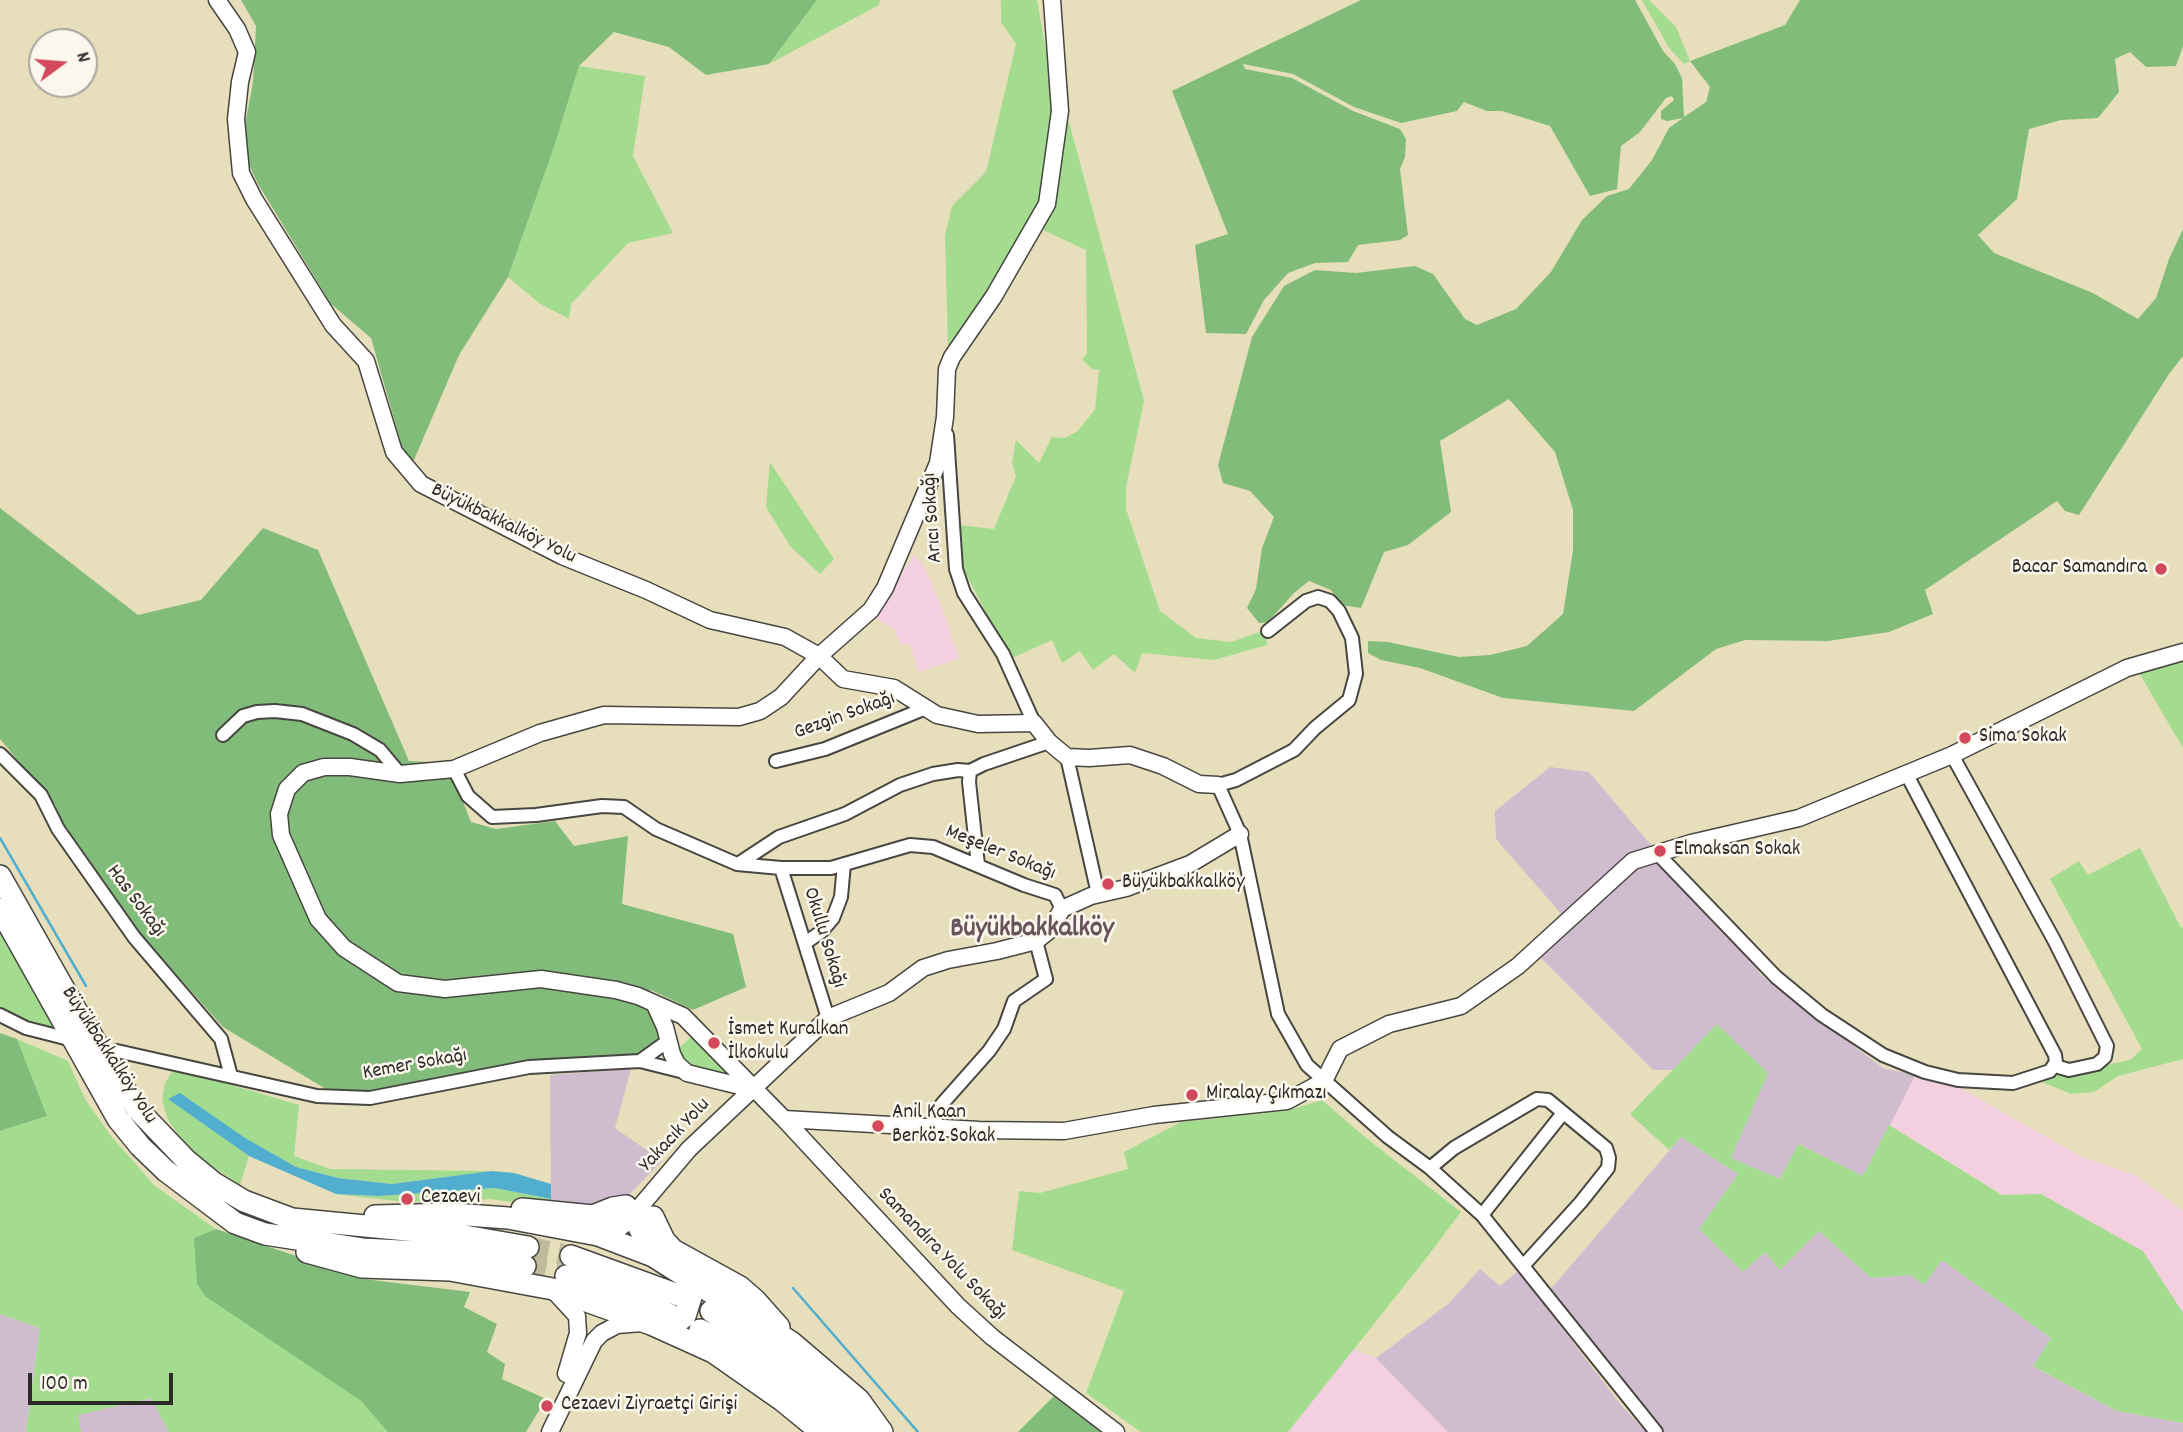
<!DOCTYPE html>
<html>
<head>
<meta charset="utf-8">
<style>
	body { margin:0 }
	#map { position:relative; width:2183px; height:1432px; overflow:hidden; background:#e7dfbb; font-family:Dekko,sans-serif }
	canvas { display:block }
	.north { position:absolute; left:28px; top:28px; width:70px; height:70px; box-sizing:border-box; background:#fbf7ec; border:2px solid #a8a59f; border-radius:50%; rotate:74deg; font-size:19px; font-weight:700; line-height:28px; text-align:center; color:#2b2b2b }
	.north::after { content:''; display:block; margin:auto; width:24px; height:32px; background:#d1495b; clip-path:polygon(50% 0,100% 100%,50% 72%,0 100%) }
	.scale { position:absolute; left:28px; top:1373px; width:145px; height:32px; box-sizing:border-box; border:4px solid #2b2b2b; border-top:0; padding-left:9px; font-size:21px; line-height:24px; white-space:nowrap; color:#2b2b2b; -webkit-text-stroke:5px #fbf7ec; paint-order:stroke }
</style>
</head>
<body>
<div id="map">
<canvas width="2183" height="1432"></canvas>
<div class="north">N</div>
<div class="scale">100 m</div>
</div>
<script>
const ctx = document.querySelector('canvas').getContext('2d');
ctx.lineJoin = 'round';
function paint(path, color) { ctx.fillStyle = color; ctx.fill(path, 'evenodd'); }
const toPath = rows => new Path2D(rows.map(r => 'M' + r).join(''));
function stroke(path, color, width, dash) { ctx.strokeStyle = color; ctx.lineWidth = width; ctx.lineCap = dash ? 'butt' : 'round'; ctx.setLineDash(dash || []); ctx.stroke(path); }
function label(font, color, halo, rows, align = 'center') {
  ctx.font = font + ' Dekko,sans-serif'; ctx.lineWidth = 5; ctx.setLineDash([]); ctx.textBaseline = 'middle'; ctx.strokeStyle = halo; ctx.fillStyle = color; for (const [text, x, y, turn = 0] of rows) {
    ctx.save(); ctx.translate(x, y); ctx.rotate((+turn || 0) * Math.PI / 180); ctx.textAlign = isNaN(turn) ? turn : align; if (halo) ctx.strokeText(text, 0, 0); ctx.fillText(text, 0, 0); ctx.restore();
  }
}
const built = toPath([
	[914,555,923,564,944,612,959,659,918,672,910,644,900,645,895,630,874,617],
	[1934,1073,2080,1156,2137,1176,2183,1211,2183,1313,2041,1194,2003,1195,1889,1125,1915,1075],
	[1353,1349,1376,1358,1448,1432,1288,1432]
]);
const industrial = toPath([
	[1550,767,1589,772,1764,978,1883,1068,1915,1075,1864,1177,1799,1144,1780,1179,1730,1158,1717,1025,1673,1070,1653,1070,1532,949,1564,917,1496,839,1495,811],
	[631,1069,615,1128,662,1161,620,1204,551,1208,550,1075],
	[1681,1137,1738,1174,1743,1272,1765,1252,1780,1270,1819,1231,1871,1278,1911,1275,1942,1260,2051,1338,2034,1367,2117,1411,2183,1423,2183,1432,1664,1432,1549,1291],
	[1480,1269,1500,1286,1518,1271,1621,1405,1646,1432,1448,1432,1376,1358,1448,1304],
	[0,1314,40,1328,26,1432,0,1432],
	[152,1398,169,1432,81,1432,77,1415]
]);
const green = toPath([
	[817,0,880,0,879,5,769,64],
	[998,0,1037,0,1053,90,1053,109,1041,198,985,301,948,349,945,236,952,206,986,172,1016,44,1001,22,1001,1],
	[1642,0,1649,0,1676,27,1690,61,1684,64,1669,48],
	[579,66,645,76,633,156,673,233,628,243,571,304,569,319,539,303,508,277,554,147],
	[1069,122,1144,401,1126,487,1126,509,1160,611,1196,638,1231,642,1266,630,1267,645,1214,660,1142,653,1135,673,1114,654,1093,670,1080,651,1062,663,1052,640,1010,659,963,568,959,525,994,529,1016,476,1012,463,1016,440,1039,463,1052,437,1065,438,1078,431,1095,409,1099,370,1092,369,1082,359,1087,354,1086,250,1043,230,1053,211,1063,124],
	[770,462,834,559,820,574,790,546,766,507],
	[2183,658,2183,748,2138,671],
	[2140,848,2181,928,2183,927,2183,1059,2118,1076,2094,1092,2071,1094,2038,1080,2130,1060,2142,1049,2050,879,2079,861,2088,875],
	[0,925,61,1034,0,1008],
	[1717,1024,1768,1073,1731,1158,1780,1179,1798,1144,1863,1176,1889,1125,2002,1195,2041,1194,2143,1251,2183,1313,2183,1423,2117,1411,2033,1366,2051,1338,1942,1260,1924,1285,1911,1275,1871,1278,1819,1231,1780,1270,1765,1252,1743,1272,1699,1229,1738,1174,1681,1137,1669,1150,1630,1114],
	[691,1037,702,1038,735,1079,689,1065,681,1058,679,1048],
	[17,1039,68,1061,85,1099,111,1136,155,1186,216,1229,194,1238,360,1400,388,1432,169,1432,151,1398,78,1415,81,1432,26,1432,40,1328,0,1314,0,1131,47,1116],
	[181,1070,299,1105,294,1156,330,1169,491,1171,392,1184,338,1178,296,1167,169,1099,249,1156,240,1185,189,1150,168,1120,162,1100,165,1083,172,1072],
	[1322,1100,1366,1138,1461,1212,1424,1261,1288,1432,1141,1432,1086,1393,1124,1291,1012,1250,1019,1191,1040,1193,1128,1169,1124,1152,1181,1122,1286,1111],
	[495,1188,551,1199,551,1208,490,1199,405,1202,334,1194,379,1196]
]);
const forest = toPath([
	[241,0,817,0,769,64,706,75,669,47,614,32,579,66,554,147,508,277,459,355,414,460,408,458,402,447,371,338,331,304,258,184,249,165,245,125,253,82,256,26],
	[1361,0,1635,0,1663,51,1675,64,1682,78,1684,117,1706,102,1710,87,1690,61,1785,25,1800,0,2183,0,2183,46,2176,66,2146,67,2130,52,2115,59,2119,92,2098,118,2061,120,2029,129,2017,199,1978,235,1994,253,2093,293,2138,319,2156,298,2169,259,2183,229,2183,356,2169,374,2079,515,2065,511,2057,501,1925,590,1933,614,1889,632,1828,641,1745,640,1716,649,1634,711,1503,698,1420,668,1381,660,1368,653,1368,641,1388,642,1459,657,1490,655,1527,646,1563,614,1573,551,1573,510,1555,452,1509,399,1440,441,1451,512,1408,545,1384,552,1361,608,1341,605,1331,590,1309,581,1294,593,1268,622,1259,623,1247,608,1256,589,1262,548,1274,517,1250,491,1223,483,1218,465,1252,337,1284,286,1315,270,1356,273,1415,266,1433,274,1465,319,1477,325,1516,309,1551,272,1582,220,1607,196,1629,189,1652,160,1669,128,1683,118,1667,121,1661,119,1661,111,1674,100,1672,96,1666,98,1640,132,1621,146,1617,189,1590,196,1550,126,1502,111,1487,111,1464,102,1457,111,1401,123,1354,107,1293,74,1243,64,1245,69,1292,78,1353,111,1400,129,1406,139,1405,157,1400,169,1408,235,1400,240,1358,245,1348,262,1315,263,1288,273,1264,300,1246,334,1206,333,1195,245,1228,234,1172,91],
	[0,508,138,615,201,600,263,528,318,550,409,761,448,763,471,822,496,829,555,821,574,846,628,836,622,904,733,934,746,987,693,1010,651,990,643,1004,660,1019,665,1044,629,1058,540,1066,387,1096,334,1094,223,1027,128,920,68,837,56,806,0,739],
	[0,1033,17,1039,47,1116,0,1131],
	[216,1229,364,1279,470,1292,464,1307,497,1324,487,1352,505,1364,502,1379,546,1399,526,1432,388,1432,360,1400,205,1296,197,1284,194,1238],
	[1058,1392,1106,1432,1018,1432]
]);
const water = toPath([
	[180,1093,245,1138,296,1167,338,1178,392,1184,491,1171,514,1173,551,1184,551,1199,495,1188,379,1196,336,1194,249,1156,168,1099]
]);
const stream = toPath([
	[0,838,86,986],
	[793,1288,918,1432]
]);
const highwayTunnel = toPath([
	[528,1247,571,1256],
	[525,1266,566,1276]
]);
const street = toPath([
	[947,435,956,569,964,593,1003,654,1034,723],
	[1268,631,1306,601,1318,597,1330,601,1339,611,1352,638,1356,674,1349,700,1315,728,1294,750,1236,780,1218,785,1240,834,1278,1014,1307,1065,1388,1137,1430,1168,1482,1215,1656,1432],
	[223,735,243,716,257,712,275,711,302,714,353,734,380,750,400,774],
	[0,754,41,795,58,829,134,937,221,1039,231,1076],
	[1952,755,2054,940,2107,1046,2105,1057,2097,1064,2069,1070,2055,1066],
	[1067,757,1098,894],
	[776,761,825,749,926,708],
	[454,769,468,796,492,817,536,815,602,806,624,807,656,829,737,864,781,868,831,868,910,845,933,847,1024,885,1055,895,1062,909],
	[1657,853,1776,977,1822,1015,1883,1055,1925,1072,1958,1080,2013,1083,2050,1071,2056,1062,2055,1055,1907,775],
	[738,864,779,837,845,814,900,785,933,774,958,770,970,771],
	[978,865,969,782,970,771,984,764,1049,742],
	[781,868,828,1018],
	[805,943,821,932,833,918,841,897,844,864],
	[0,1015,26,1028,69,1039],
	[117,1051,317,1096,370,1098,529,1067,640,1061,684,1072],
	[640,1061,668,1041],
	[932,1126,942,1104,989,1051,1004,1029,1014,1001,1046,979,1036,941],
	[1430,1168,1454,1148,1537,1099,1548,1100,1606,1148,1609,1158,1608,1168,1581,1202,1523,1266],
	[1482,1215,1563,1113]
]);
const secondary = toPath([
	[217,0,237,29,247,52,240,82,236,119,241,173,254,199,333,325,366,361,394,452,421,484,562,556,646,590,710,620,785,637,819,656,843,679,894,688,937,715,978,724,1034,723,1049,742,1067,757,1089,758,1130,755,1163,766,1199,784,1218,785],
	[1052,0,1060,111,1047,204,994,296,952,357,947,369,945,417,938,463,885,588,871,610,819,656,781,697,760,711,739,717,604,715,540,733,454,769,400,774,350,767,324,767,303,773,287,789,279,814,281,835,318,919,344,948,398,983,445,989,541,979,616,990,638,996,683,1016,784,1119,958,1306,992,1337,1116,1432],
	[655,1005,665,1027,672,1054,677,1064,687,1073,752,1089],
	[784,1119,979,1130,1064,1131,1154,1115,1287,1101,1324,1081,1340,1049,1389,1024,1461,1006,1518,966,1633,861,1691,843,1799,818,1952,755,2127,668,2183,652],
	[633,1215,689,1149,828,1018,889,993,923,968,948,960,997,951,1036,941,1050,930,1062,909,1091,896,1126,888,1190,864,1240,834],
	[554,1291,577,1316,578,1333,566,1374],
	[550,1432,594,1341,602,1333,617,1325,642,1323]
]);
const highway = toPath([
	[0,876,74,1007,137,1109,186,1160,214,1183,244,1201,292,1219,459,1235,528,1247],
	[0,909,118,1119,140,1146,166,1171,235,1223,265,1234,362,1249,457,1254,525,1266],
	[522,1209,593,1216,613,1208,626,1206],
	[375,1216,453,1214,508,1218,598,1235,653,1256,683,1275,692,1284,691,1297,685,1316,675,1324,655,1324],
	[653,1217,664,1240,673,1250,740,1287,755,1300,779,1327],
	[598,1235,611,1231,633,1215,653,1256],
	[307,1252,362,1267,450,1270,553,1289,651,1324,713,1352,783,1401,821,1432],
	[571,1256,681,1296],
	[683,1275,791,1342,859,1400,882,1432],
	[566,1276,608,1287,671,1315],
	[711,1311,776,1352,836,1399,868,1431],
	[700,1330,729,1344,772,1371,806,1397,843,1432]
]);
const markers = [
	[2161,569,7,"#d1495b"],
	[1965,738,7,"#d1495b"],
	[1660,851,7,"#d1495b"],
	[1108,884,7,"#d1495b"],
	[714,1043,7,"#d1495b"],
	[1192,1095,7,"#d1495b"],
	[878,1126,7,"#d1495b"],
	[407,1199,7,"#d1495b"],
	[547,1406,7,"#d1495b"]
];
const streetNames = [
	["Arıcı Sokağı",934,518,-94],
	["Büyükbakkalköy Yolu",503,525,26],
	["Gezgin Sokağı",845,717,-20],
	["Meşeler Sokağı",1000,854,22],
	["Has Sokağı",135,902,53],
	["Okullu Sokağı",823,938,73],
	["Büyükbakkalköy Yolu",108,1056,57],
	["Kemer Sokağı",415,1066,-10],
	["Yakacık Yolu",676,1136,-47],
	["Samandıra Yolu Sokağı",941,1255,46]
];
const poiNames = [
	["Bacar Samandıra",2147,569,"right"],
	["Sima Sokak",1979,738],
	["Elmaksan Sokak",1674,851],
	["Büyükbakkalköy",1122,884],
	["İsmet Kuralkan",728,1031],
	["İlkokulu",728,1055],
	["Miralay Çıkmazı",1206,1095],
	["Anil Kaan",892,1114],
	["Berköz Sokak",892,1138],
	["Cezaevi",421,1199],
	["Cezaevi Ziyraetçi Girişi",561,1406]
];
const districtNames = [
	["Büyükbakkalköy",1032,931]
];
paint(built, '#f3cfe0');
paint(industrial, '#cfbdcf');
paint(green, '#a3dc8f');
paint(forest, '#82bc7a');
paint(water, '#51aecf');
stroke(stream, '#51aecf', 2.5);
stroke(highwayTunnel, '#c1bb9e', 21, [21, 10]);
stroke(street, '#474641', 16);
stroke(secondary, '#474641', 19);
stroke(highway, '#474641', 24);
stroke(street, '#fff', 12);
stroke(secondary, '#fff', 16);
stroke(highway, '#fff', 21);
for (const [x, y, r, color] of markers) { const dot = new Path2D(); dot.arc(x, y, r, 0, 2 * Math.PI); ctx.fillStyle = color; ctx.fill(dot); stroke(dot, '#fbf7ec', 2.5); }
label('21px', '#2b2b2b', '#fbf7ec', streetNames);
label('21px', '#2b2b2b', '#fbf7ec', poiNames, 'left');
label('bold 28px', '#69535d', '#fbf7ec', districtNames);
</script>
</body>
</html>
